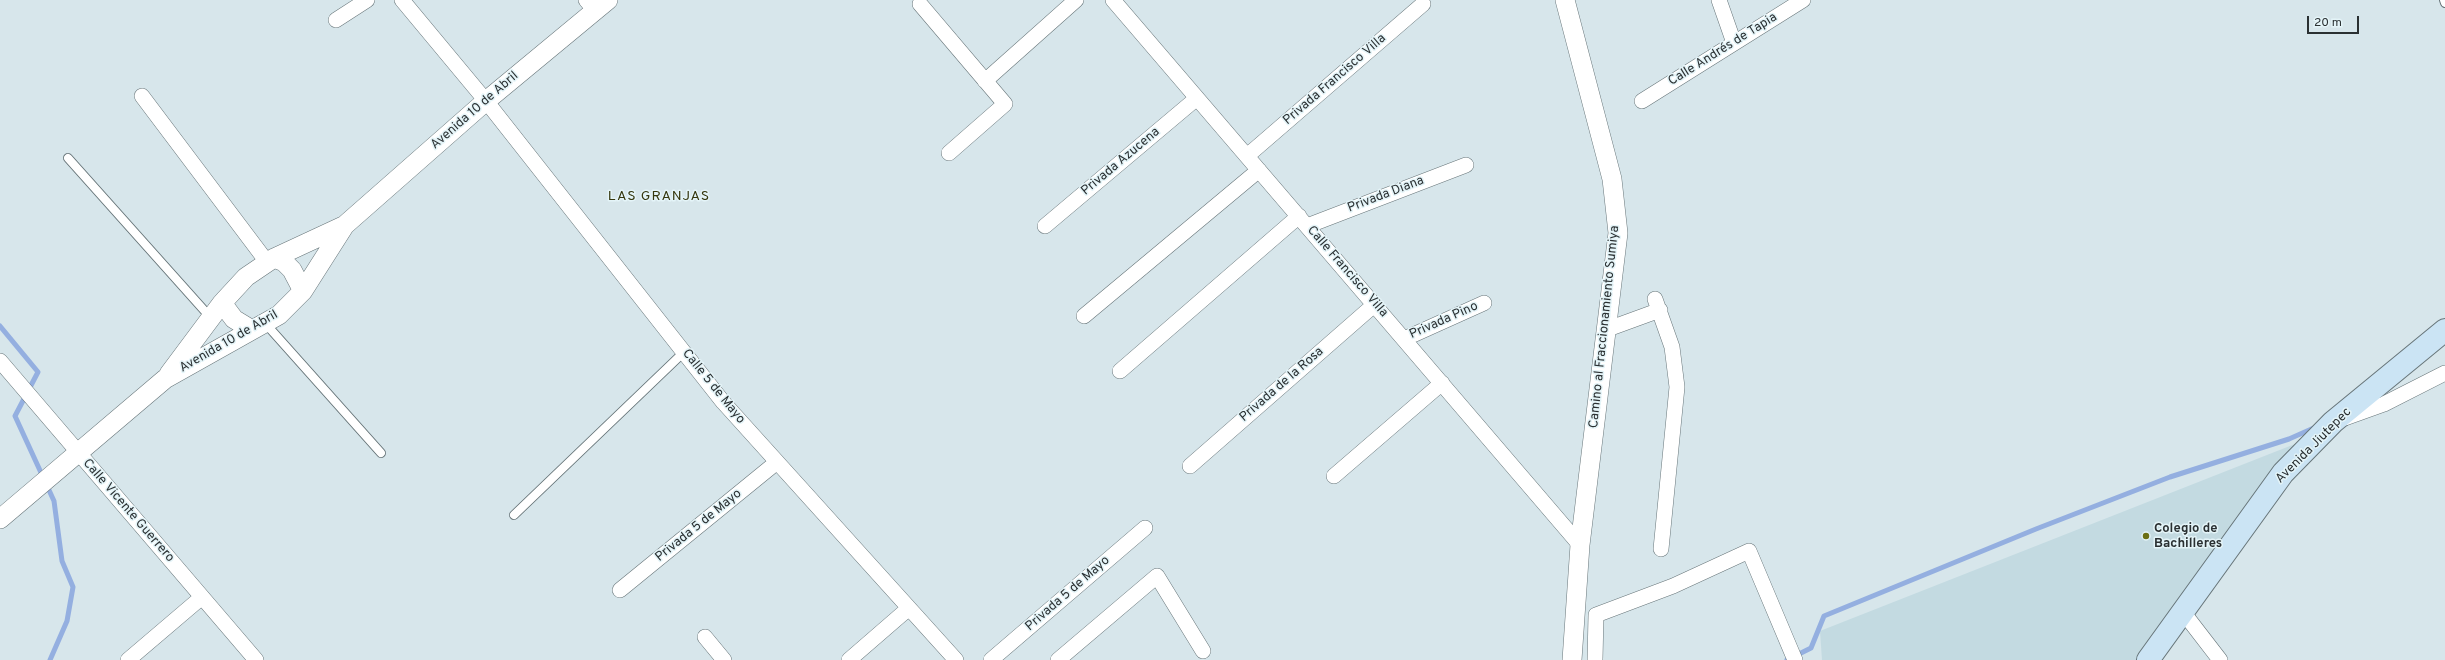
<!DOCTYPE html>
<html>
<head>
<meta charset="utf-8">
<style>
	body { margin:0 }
	#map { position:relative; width:2445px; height:660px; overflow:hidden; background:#d7e6eb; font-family:Overpass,sans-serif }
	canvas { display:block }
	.scale { position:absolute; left:2307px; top:16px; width:52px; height:18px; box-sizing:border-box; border:2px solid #2a3032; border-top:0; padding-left:5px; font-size:12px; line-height:14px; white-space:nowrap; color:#2a3032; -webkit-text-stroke:3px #e4f4f8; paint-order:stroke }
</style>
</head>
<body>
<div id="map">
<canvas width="2445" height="660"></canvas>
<div class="scale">20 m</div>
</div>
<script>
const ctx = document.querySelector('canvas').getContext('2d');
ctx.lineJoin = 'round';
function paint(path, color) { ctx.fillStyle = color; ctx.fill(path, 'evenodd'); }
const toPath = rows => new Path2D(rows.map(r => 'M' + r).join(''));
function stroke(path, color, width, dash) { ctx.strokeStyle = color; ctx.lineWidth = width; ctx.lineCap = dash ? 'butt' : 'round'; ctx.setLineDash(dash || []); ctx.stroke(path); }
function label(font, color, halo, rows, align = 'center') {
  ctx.font = font + ' Overpass,sans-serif'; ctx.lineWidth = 3; ctx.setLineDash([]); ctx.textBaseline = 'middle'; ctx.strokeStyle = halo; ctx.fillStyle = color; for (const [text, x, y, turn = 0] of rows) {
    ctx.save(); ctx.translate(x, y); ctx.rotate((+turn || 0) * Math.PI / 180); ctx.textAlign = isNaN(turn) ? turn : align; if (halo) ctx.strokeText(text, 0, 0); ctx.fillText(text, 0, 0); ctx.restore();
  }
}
const built = toPath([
	[2300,442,2143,660,1822,660,1820,631]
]);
const stream = toPath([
	[0,326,38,372,15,416,54,501,62,561,73,587,67,621,50,660],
	[1787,660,1811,648,1824,616,2036,529,2170,477,2289,439,2316,427]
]);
const service = toPath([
	[2444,0,2445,3],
	[68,158,211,318],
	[265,323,381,453],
	[514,515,684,352]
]);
const minor = toPath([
	[402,0,486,101,723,402,956,660],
	[586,0,595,11],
	[1113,0,1580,545],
	[1719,0,1734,43],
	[920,4,1005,104,949,153],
	[336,20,367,0],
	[985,81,1076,0],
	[142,96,267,262],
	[1642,101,1803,0],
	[1247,156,1423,4],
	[1045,226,1197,98],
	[1307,226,1466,165],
	[1655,299,1672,347,1677,387,1661,549],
	[1084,316,1259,170],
	[1608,329,1660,310],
	[1404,339,1484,303],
	[0,361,256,660],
	[1120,371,1299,216],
	[2345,418,2384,404,2445,373],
	[1190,466,1374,305],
	[1334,476,1442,383],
	[620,590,777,462],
	[2183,612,2220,660],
	[705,637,724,660],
	[128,660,202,597],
	[849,660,909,608],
	[991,660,1145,528],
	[1058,660,1157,576,1203,651],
	[1595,660,1596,615,1673,586,1749,551,1795,660]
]);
const tertiary = toPath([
	[1565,0,1612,179,1618,233,1580,545,1572,660],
	[274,258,284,262,292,270,303,291],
	[222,303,234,319,252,330],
	[169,374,222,303,246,277,274,258,345,225],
	[0,519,165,379,279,315,303,291,345,225,486,101,608,0]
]);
const secondary = toPath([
	[2148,660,2283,473,2333,422,2445,330]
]);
const markers = [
	[2146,536,4,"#6b6f13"]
];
const streetNames = [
	["Calle Andrés de Tapia",1723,50,-32],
	["Privada Francisco Villa",1335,80,-41],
	["Avenida 10 de Abril",475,111,-41],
	["Privada Azucena",1121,162,-40],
	["Privada Diana",1386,195,-21],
	["Calle Francisco Villa",1347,272,49],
	["Privada Pino",1444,321,-24],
	["Camino al Fraccionamiento Sumiya",1605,327,-84],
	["Avenida 10 de Abril",229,342,-30],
	["Privada de la Rosa",1282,385,-41],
	["Calle 5 de Mayo",713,387,51],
	["Avenida Jiutepec",2314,446,-45],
	["Calle Vicente Guerrero",128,511,49],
	["Privada 5 de Mayo",699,526,-39],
	["Privada 5 de Mayo",1068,594,-41]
];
const poiNames = [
	["Colegio de",2154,529],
	["Bachilleres",2154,544]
];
const neighbourhoodNames = [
	["LAS GRANJAS",659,197]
];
paint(built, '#c3dae1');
stroke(stream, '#94afe0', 5);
stroke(service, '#677579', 10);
stroke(minor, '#677579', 16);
stroke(tertiary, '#677579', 20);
stroke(secondary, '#677579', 24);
stroke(service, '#fff', 8);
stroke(minor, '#fff', 15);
stroke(tertiary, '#fff', 19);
stroke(secondary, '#cbe4f4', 22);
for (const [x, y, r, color] of markers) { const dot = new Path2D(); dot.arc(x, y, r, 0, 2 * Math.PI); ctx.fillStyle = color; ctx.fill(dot); stroke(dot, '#e4f4f8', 1.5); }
label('13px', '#2a3032', '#e4f4f8', streetNames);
label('bold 13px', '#2a3032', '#e4f4f8', poiNames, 'left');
ctx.letterSpacing = '1px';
label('14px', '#35370e', '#e4f4f8', neighbourhoodNames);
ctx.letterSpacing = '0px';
</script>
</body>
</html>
